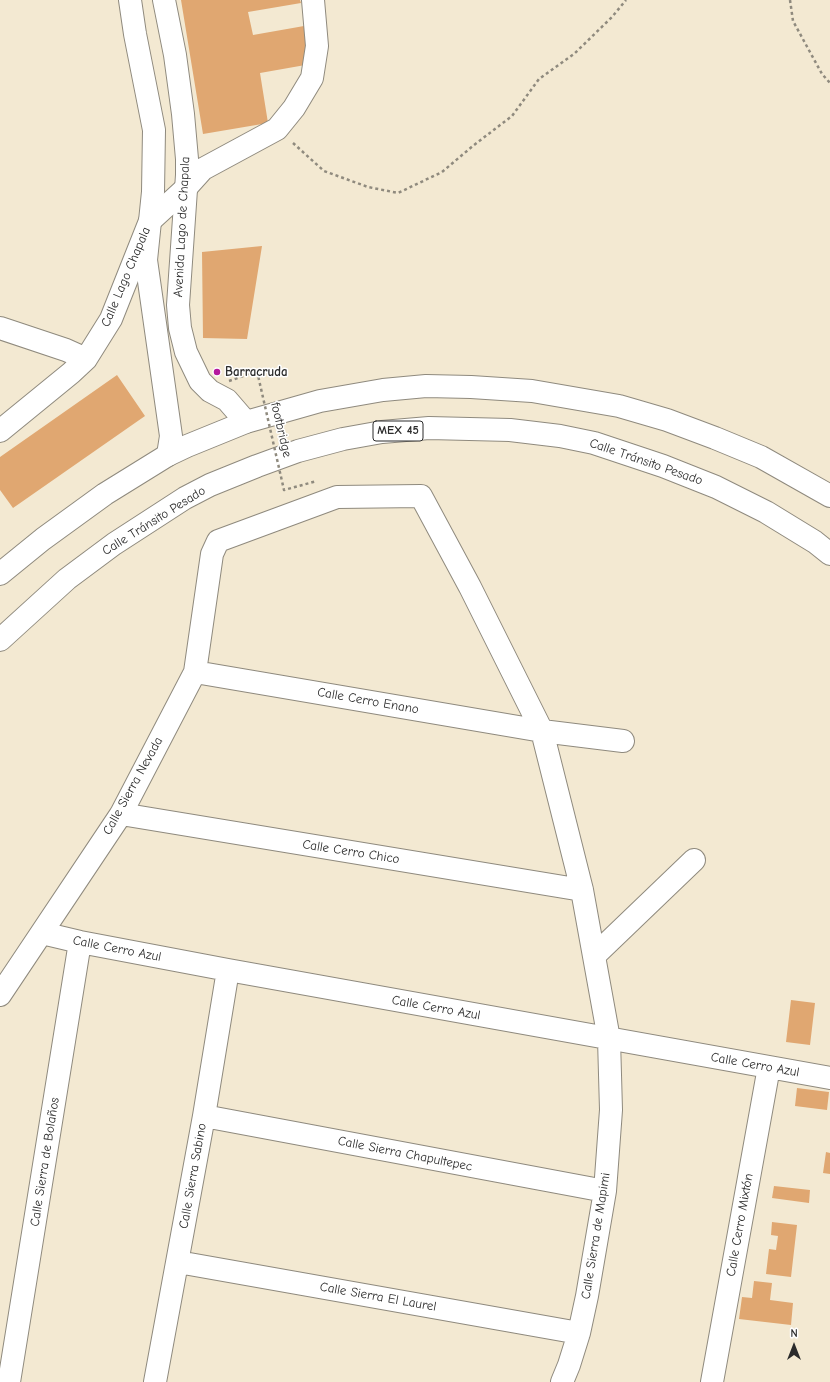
<!DOCTYPE html>
<html>
<head>
<meta charset="utf-8">
<style>
	body { margin:0 }
	#map { position:relative; width:830px; height:1382px; overflow:hidden; background:#f3e9d2; font-family:"Comic Neue",sans-serif }
	canvas { display:block }
	.north { position:absolute; left:774px; top:1326px; width:40px; height:40px; -webkit-text-stroke:3px #fff; paint-order:stroke; rotate:0deg; font-size:11px; font-weight:700; line-height:16px; text-align:center; color:#2b2b2b }
	.north::after { content:''; display:block; margin:auto; width:14px; height:18px; background:#2b2b2b; clip-path:polygon(50% 0,100% 100%,50% 72%,0 100%) }
</style>
</head>
<body>
<div id="map">
<canvas width="830" height="1382"></canvas>
<div class="north">N</div>
</div>
<script>
const ctx = document.querySelector('canvas').getContext('2d');
ctx.lineJoin = 'round';
function paint(path, color) { ctx.fillStyle = color; ctx.fill(path, 'evenodd'); }
const toPath = rows => new Path2D(rows.map(r => 'M' + r).join(''));
function stroke(path, color, width, dash) { ctx.strokeStyle = color; ctx.lineWidth = width; ctx.lineCap = dash ? 'butt' : 'round'; ctx.setLineDash(dash || []); ctx.stroke(path); }
function label(font, color, halo, rows, align = 'center') {
  ctx.font = font + ' "Comic Neue",sans-serif'; ctx.lineWidth = 3; ctx.setLineDash([]); ctx.textBaseline = 'middle'; ctx.strokeStyle = halo; ctx.fillStyle = color; for (const [text, x, y, turn = 0] of rows) {
    ctx.save(); ctx.translate(x, y); ctx.rotate((+turn || 0) * Math.PI / 180); ctx.textAlign = isNaN(turn) ? turn : align; if (halo) ctx.strokeText(text, 0, 0); ctx.fillText(text, 0, 0); ctx.restore();
  }
}
const building = toPath([
	[181,0,300,0,301,3,248,12,253,35,304,26,311,64,260,73,268,123,203,134],
	[262,246,247,339,203,338,202,252],
	[117,375,145,416,13,508,0,490,0,457],
	[791,1000,815,1003,810,1045,786,1042],
	[797,1088,829,1092,827,1110,795,1106],
	[826,1152,830,1153,830,1174,823,1173],
	[774,1186,810,1190,809,1203,772,1198],
	[772,1222,797,1225,791,1277,766,1274,769,1249,776,1250,778,1236,771,1235],
	[754,1281,772,1283,770,1300,793,1303,791,1325,739,1319,742,1297,752,1298]
]);
const path = toPath([
	[790,0,793,21,822,74,830,83],
	[293,143,324,171,368,187,398,193,442,172,474,145,512,116,539,79,574,54,612,17,626,0]
]);
const street = toPath([
	[0,328,66,350,86,359],
	[0,431,71,373,86,359,111,319,150,221,185,189,203,169,277,129,294,108,312,78,317,46,313,0],
	[195,672,542,731,623,741],
	[121,814,582,890],
	[42,933,80,942,228,970,830,1078],
	[595,955,694,860],
	[0,995,121,814,195,672,212,554,218,541,337,497,421,496,470,587,542,731,582,890,609,1039,611,1110,605,1191,587,1296,579,1333,569,1365,562,1382],
	[204,1116,605,1191],
	[178,1262,579,1333],
	[9,1382,80,942],
	[155,1382,204,1116,228,970],
	[712,1382,769,1067]
]);
const secondary = toPath([
	[130,0,135,34,154,130,153,192,146,260,171,436,168,455],
	[164,0,175,55,183,114,187,159,187,175,178,305,180,328,186,352,200,381,210,391,227,400,246,422]
]);
const primary = toPath([
	[0,574,43,539,105,494,168,455,187,446,246,422,320,401,383,390,426,386,471,387,532,391,619,406,667,420,715,438,761,457,830,496],
	[0,640,67,579,114,544,185,498,210,485,257,466,298,451,343,439,382,432,429,428,510,430,560,436,594,443,663,466,716,487,766,512,815,542,830,554]
]);
const pathBridge = toPath([
	[229,381,257,371,284,490,317,481]
]);
const markers = [
	[217,372,4,"#b5179e"]
];
const shields = [
	[398,431,50]
];
const shieldNames = [
	["MEX 45",398,431]
];
const streetNames = [
	["Avenida Lago de Chapala",182,227,-87],
	["Calle Lago Chapala",126,277,-67],
	["footbridge",281,430,77],
	["Calle Tránsito Pesado",646,462,19],
	["Calle Tránsito Pesado",154,521,-32],
	["Calle Cerro Enano",368,701,10],
	["Calle Sierra Nevada",133,786,-61],
	["Calle Cerro Chico",351,852,9],
	["Calle Cerro Azul",117,949,11],
	["Calle Cerro Azul",436,1008,10],
	["Calle Cerro Azul",755,1065,10],
	["Calle Sierra Chapultepec",405,1154,11],
	["Calle Sierra de Bolaños",45,1162,-81],
	["Calle Sierra Sabino",193,1176,-80],
	["Calle Cerro Mixtón",740,1225,-80],
	["Calle Sierra de Mapimi",596,1236,-81],
	["Calle Sierra El Laurel",378,1297,10]
];
const poiNames = [
	["Barracruda",225,372]
];
paint(building, '#e0a771');
stroke(street, '#8f8a7e', 24);
stroke(secondary, '#8f8a7e', 24);
stroke(primary, '#8f8a7e', 24);
stroke(path, '#8f8a7e', 2.5, [3, 3]);
stroke(street, '#fff', 22);
stroke(secondary, '#fff', 22);
stroke(primary, '#fff', 22);
stroke(pathBridge, '#8f8a7e', 2.5, [3, 3]);
for (const [x, y, r, color] of markers) { const dot = new Path2D(); dot.arc(x, y, r, 0, 2 * Math.PI); ctx.fillStyle = color; ctx.fill(dot); stroke(dot, '#fff', 1.5); }
for (const [x, y, w] of shields) { const box = new Path2D(); box.roundRect(x - w / 2, y - 10, w, 20, 3); ctx.fillStyle = '#fff'; ctx.fill(box); stroke(box, '#2b2b2b', 1); }
label('bold 12px', '#2b2b2b', null, shieldNames);
label('13px', '#2b2b2b', '#fff', streetNames);
label('bold 13px', '#2b2b2b', '#fff', poiNames, 'left');
</script>
</body>
</html>
